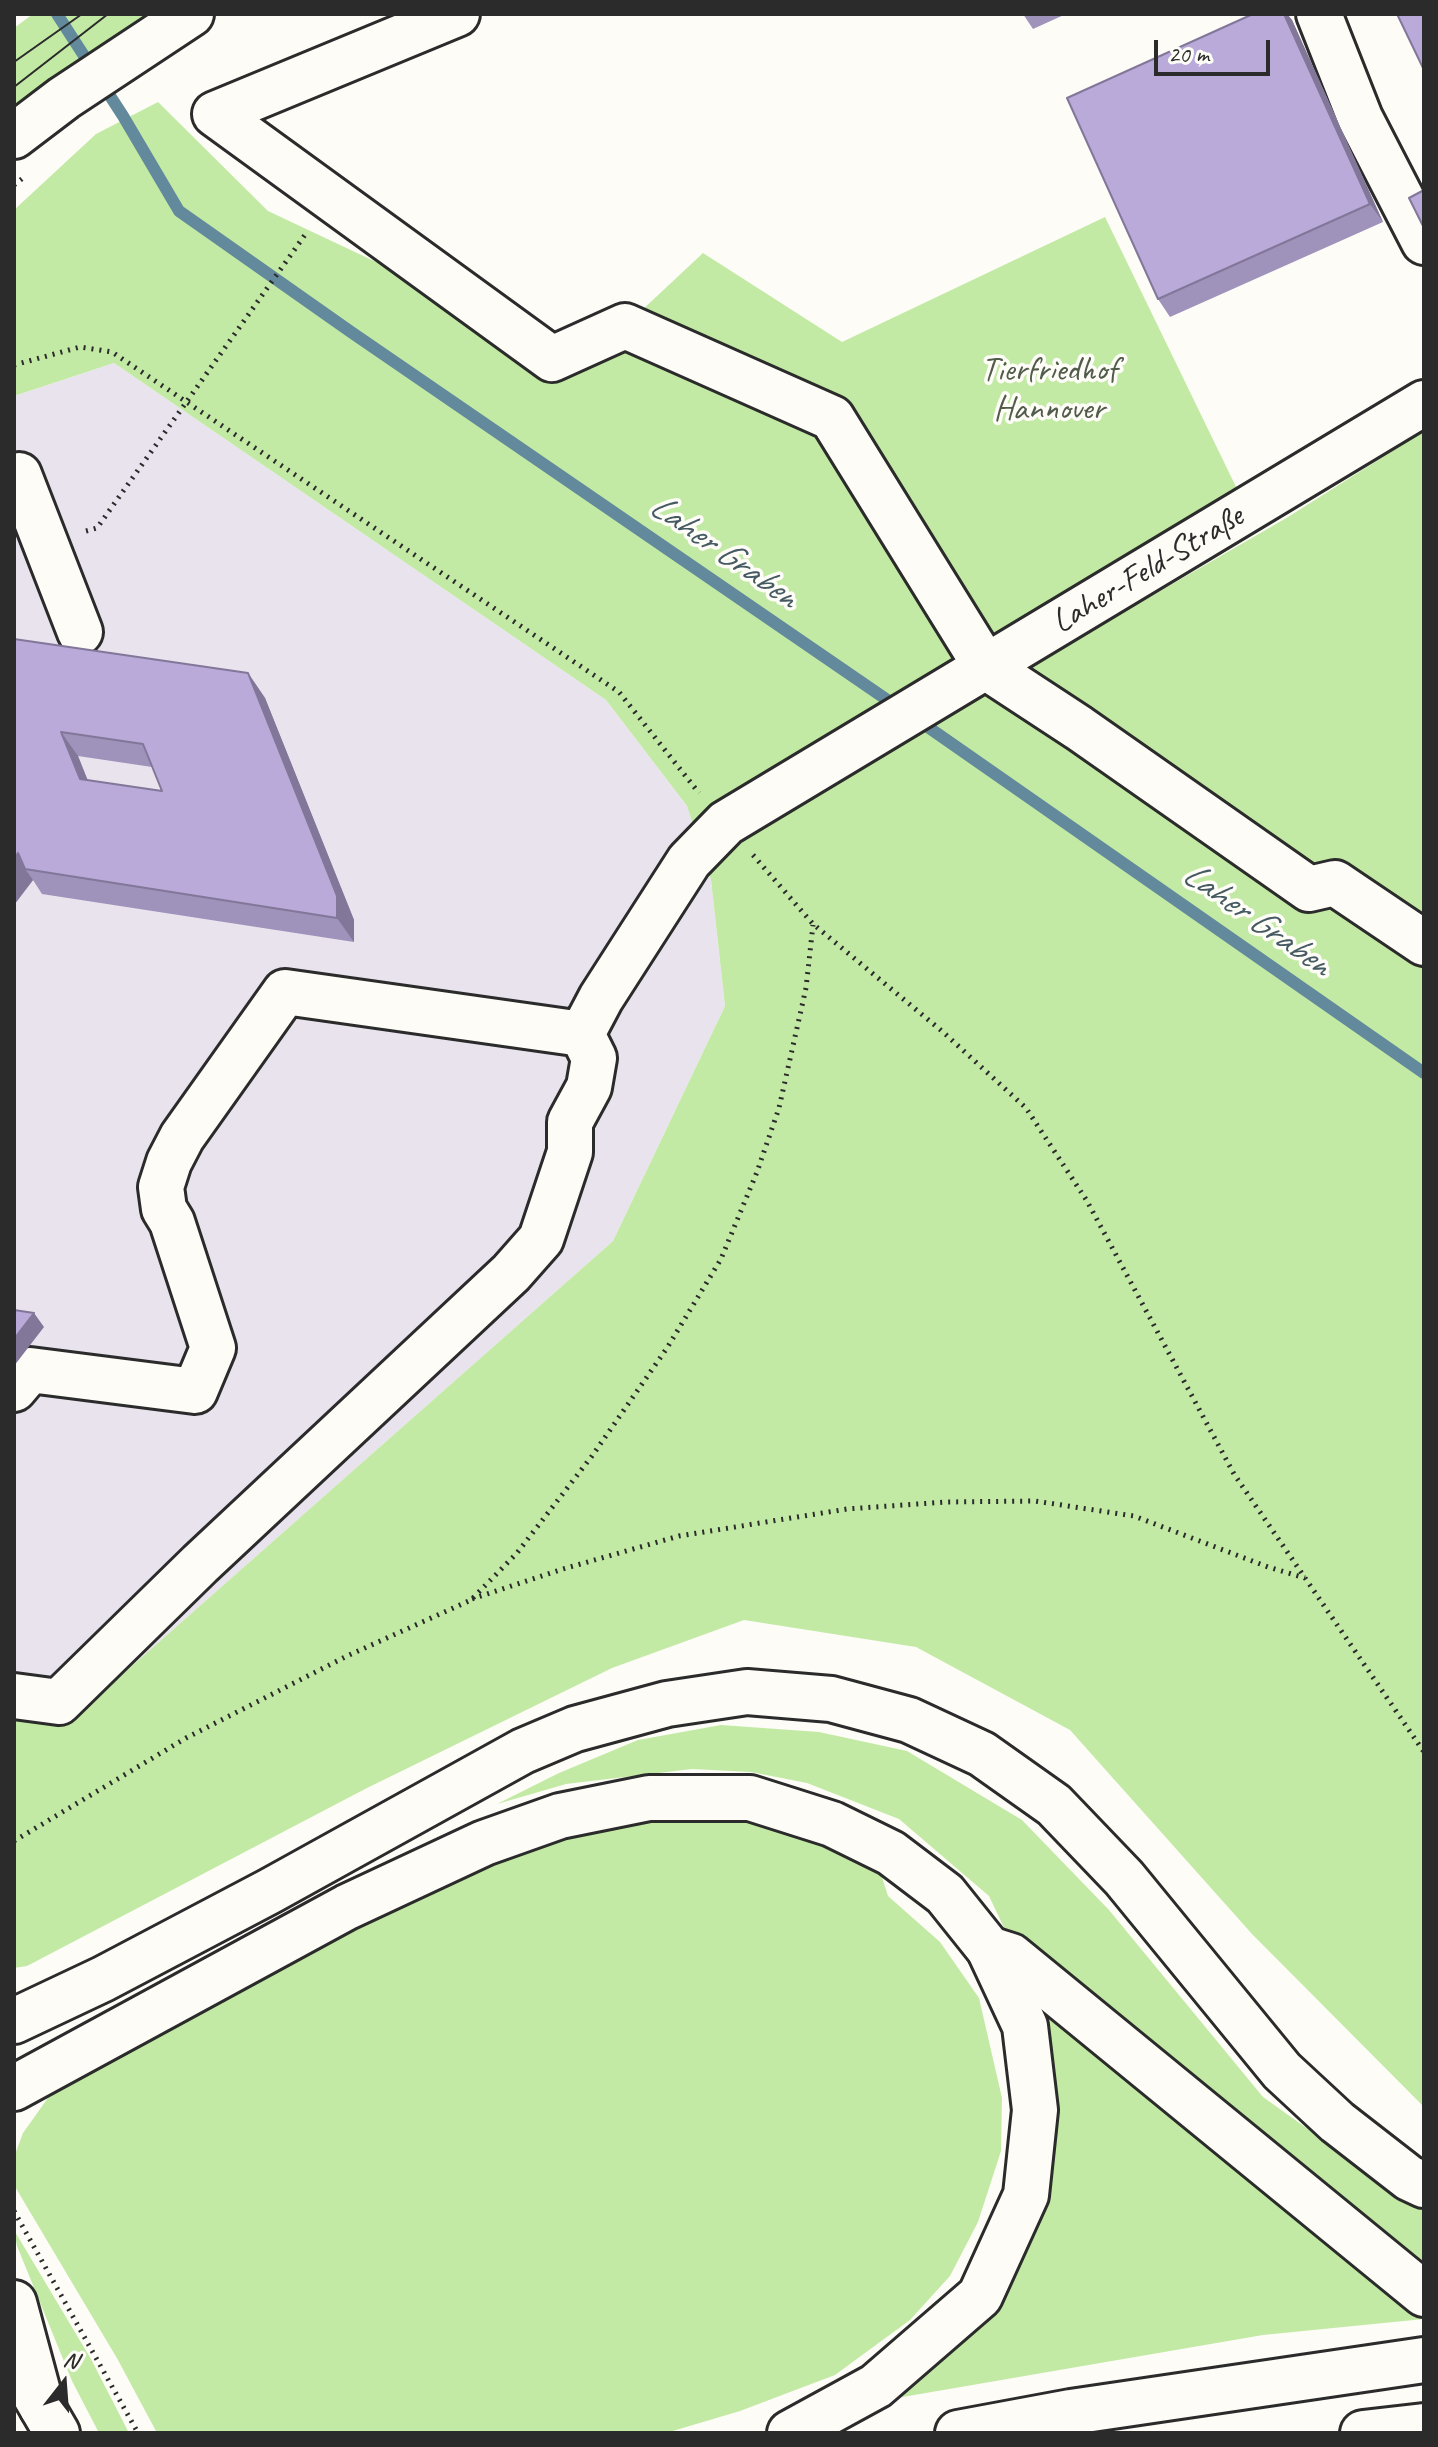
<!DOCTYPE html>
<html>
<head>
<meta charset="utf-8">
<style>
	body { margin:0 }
	#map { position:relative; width:1438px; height:2447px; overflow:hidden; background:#fdfcf7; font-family:Caveat,sans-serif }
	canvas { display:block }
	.frame { position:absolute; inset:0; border:16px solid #2b2b2b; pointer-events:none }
	.north { position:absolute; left:24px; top:2343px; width:80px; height:80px; -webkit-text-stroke:6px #fdfcf7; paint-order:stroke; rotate:17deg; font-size:22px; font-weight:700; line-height:32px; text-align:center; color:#2b2b2b }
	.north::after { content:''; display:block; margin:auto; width:28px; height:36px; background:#2b2b2b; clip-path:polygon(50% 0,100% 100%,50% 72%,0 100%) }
	.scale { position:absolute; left:1154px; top:40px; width:116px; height:36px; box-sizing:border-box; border:4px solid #2b2b2b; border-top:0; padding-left:10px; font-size:24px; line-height:28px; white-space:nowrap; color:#2b2b2b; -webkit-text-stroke:6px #fdfcf7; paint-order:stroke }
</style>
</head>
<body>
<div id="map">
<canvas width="1438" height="2447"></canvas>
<div class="frame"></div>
<div class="north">N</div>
<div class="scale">20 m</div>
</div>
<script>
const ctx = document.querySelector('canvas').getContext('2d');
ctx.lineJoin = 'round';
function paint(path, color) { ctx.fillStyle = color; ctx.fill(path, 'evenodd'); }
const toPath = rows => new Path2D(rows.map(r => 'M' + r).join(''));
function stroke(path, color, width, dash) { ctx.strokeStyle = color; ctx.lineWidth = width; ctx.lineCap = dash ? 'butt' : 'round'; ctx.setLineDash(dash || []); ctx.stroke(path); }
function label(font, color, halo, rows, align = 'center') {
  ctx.font = font + ' Caveat,sans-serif'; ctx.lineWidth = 7; ctx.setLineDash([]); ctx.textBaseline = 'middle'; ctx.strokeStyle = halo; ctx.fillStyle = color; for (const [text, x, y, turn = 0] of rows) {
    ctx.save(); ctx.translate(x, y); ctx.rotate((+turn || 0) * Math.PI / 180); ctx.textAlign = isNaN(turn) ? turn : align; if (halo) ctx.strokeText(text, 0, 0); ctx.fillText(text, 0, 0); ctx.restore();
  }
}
const built = toPath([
	[114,363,606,700,687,806,711,880,725,1006,613,1241,91,1702,14,1713,14,396]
]);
const green = toPath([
	[33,14,152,14,14,112,14,28],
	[158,102,268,211,495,318,552,359,625,326,703,253,842,342,1105,217,1239,493,1040,608,1060,649,1288,517,1424,431,1424,2107,1252,1934,1070,1730,916,1647,744,1620,612,1668,367,1788,27,1966,14,1968,14,1713,91,1702,613,1241,725,1006,711,880,687,806,606,700,114,363,14,396,14,210,96,134],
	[721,1725,819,1732,907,1751,1022,1820,1109,1910,1263,2097,1424,2212,1424,2319,1263,2335,891,2399,921,2380,990,2310,1040,2003,989,1896,899,1819,807,1783,751,1772,692,1769,566,1784,497,1804,559,1773,638,1740],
	[662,1817,749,1820,823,1837,878,1865,888,1896,940,1942,979,1998,1002,2098,1001,2151,978,2222,950,2276,910,2320,835,2375,740,2411,666,2433,157,2433,118,2360,14,2185,14,2157,23,2133,50,2095,86,2070,449,1877,590,1828],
	[14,2230,91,2359,129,2433,99,2433,72,2381,17,2246]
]);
const stream = toPath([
	[57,14,123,116,179,211,351,332,899,708],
	[915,718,1424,1073]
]);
const path = toPath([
	[14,185,23,178],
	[14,365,80,347,112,352,619,692,699,793],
	[86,531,97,528,307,232],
	[753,855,813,924,943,1032,1026,1108,1087,1201,1234,1474,1424,1752],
	[472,1599,563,1569,679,1536,847,1509,946,1502,1035,1501,1134,1516,1268,1567,1305,1578],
	[14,1841,186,1738,347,1656,471,1600,517,1553,592,1456,667,1348,721,1259,757,1172,779,1108,806,988,813,925],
	[14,2211,138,2433]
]);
const minor = toPath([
	[457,14,215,114,552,359,625,326,832,418,986,667,1079,728,1309,889,1335,883,1424,943],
	[1319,14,1360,118,1424,242],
	[14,476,19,475,80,632],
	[582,1034,601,998,689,861,726,823,1424,403],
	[14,1389,30,1370,195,1391,213,1348,172,1222,164,1209,161,1187,169,1162,182,1137,285,992,582,1034],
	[14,1696,59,1702,200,1564,511,1273,541,1239,570,1152,570,1122,589,1087,594,1058,582,1034],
	[989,1949,1011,1956,1424,2294]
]);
const major = toPath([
	[14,136,64,98,191,14],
	[22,2373,57,2433]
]);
const highway = toPath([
	[14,2021,103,1979,270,1891,523,1751,575,1729,667,1704,747,1692,831,1699,909,1720,982,1754,1054,1805,1124,1878,1282,2071,1337,2122,1409,2178,1424,2185],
	[14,2088,347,1907,484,1843,560,1816,649,1798,750,1798,832,1824,891,1853,945,1894,989,1949,1025,2026,1035,2110,1026,2195,980,2296,876,2386,790,2433],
	[14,2303,42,2407],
	[958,2433,1071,2412,1424,2360],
	[1363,2433,1424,2426]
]);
const tram = toPath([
	[14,62,82,14],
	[14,87,108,14]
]);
const wall = toPath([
	[1023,14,1066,14,1033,29],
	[1253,14,1287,14,1292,20,1383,222,1170,317,1158,299],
	[14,639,248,673,265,698,354,920,354,942,42,894,33,880,14,905],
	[78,756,152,767,162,791,87,780]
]);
const shadedWall = toPath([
	[1284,14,1287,14,1292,20,1383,222,1370,204],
	[248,673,265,698,354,920,354,942,337,918],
	[61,732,78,756,97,803,80,779],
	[18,853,25,869,33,880,14,905,14,859],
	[34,1313,44,1327,14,1366,14,1339]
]);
const building = toPath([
	[1253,14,1284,14,1370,204,1158,299,1067,98,1253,14],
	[1397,14,1424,14,1424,70,1397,14],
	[1424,190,1424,228,1409,198,1424,190],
	[14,639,248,673,337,896,337,918,25,869,18,853,14,859,14,639],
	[61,732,143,744,162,791,80,779,61,732],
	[14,1310,34,1313,14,1339,14,1310]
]);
const parkNames = [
	["Tierfriedhof",1049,371],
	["Hannover",1049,410]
];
const streetNames = [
	["Laher-Feld-Straße",1148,570,-31]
];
const waterNames = [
	["Laher Graben",723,552,35],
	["Laher Graben",1256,920,35]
];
paint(built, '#e9e3ee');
paint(green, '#c3eaa5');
stroke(stream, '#62899c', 12);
stroke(minor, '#2b2b2b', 50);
stroke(major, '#2b2b2b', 50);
stroke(highway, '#2b2b2b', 50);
stroke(path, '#2b2b2b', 5, [2, 6]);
stroke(minor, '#fdfcf7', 44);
stroke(major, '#fdfcf7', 44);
stroke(highway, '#fdfcf7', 44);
stroke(tram, '#2b2b2b', 2);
paint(wall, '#9f92bb');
paint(shadedWall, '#827799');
paint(building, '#b9aada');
stroke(building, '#827799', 2);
label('34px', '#515b4a', '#fdfcf7', parkNames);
label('34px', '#2b2b2b', '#fdfcf7', streetNames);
label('italic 36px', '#465a63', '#fdfcf7', waterNames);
</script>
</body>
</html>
